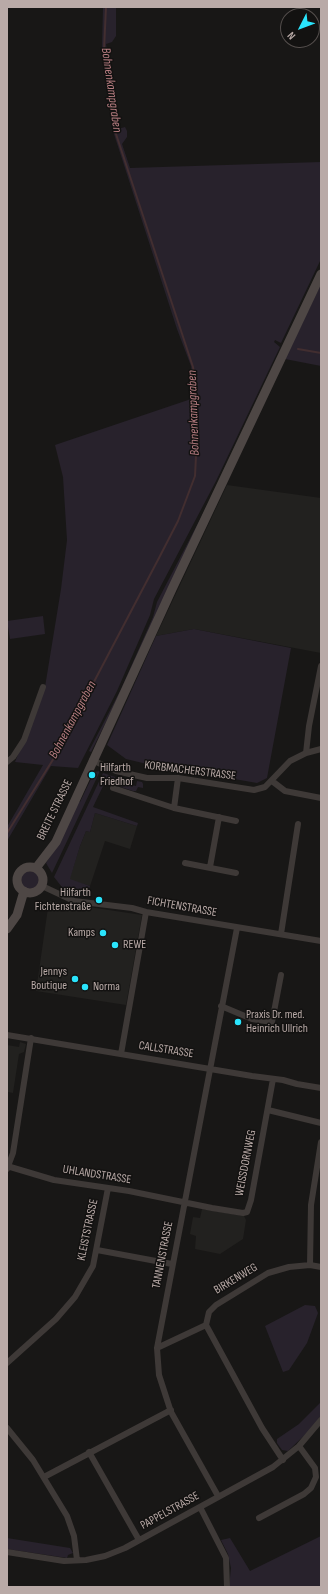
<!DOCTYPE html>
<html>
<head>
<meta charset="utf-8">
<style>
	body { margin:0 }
	#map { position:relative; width:328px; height:1594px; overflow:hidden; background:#181716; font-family:"Sofia Sans Condensed",sans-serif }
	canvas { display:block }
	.frame { position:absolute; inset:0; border:8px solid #b9aaa7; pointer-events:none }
	.north { position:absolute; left:280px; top:8px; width:40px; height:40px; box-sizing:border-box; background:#131211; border:1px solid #554f4d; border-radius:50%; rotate:228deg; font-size:11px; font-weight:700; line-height:16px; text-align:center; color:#b9aaa7 }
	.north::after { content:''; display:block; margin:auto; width:14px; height:18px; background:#2ae4fc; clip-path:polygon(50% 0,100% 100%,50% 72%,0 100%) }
</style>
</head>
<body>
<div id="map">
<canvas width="328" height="1594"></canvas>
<div class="frame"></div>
<div class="north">N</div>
</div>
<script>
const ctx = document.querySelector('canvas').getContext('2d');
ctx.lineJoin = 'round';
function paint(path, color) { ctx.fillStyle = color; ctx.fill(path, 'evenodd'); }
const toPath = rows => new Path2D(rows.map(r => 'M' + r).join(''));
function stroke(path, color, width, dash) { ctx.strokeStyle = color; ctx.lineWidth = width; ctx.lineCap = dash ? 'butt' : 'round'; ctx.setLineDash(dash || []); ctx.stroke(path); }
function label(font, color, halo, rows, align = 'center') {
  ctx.font = font + ' "Sofia Sans Condensed",sans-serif'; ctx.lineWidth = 3; ctx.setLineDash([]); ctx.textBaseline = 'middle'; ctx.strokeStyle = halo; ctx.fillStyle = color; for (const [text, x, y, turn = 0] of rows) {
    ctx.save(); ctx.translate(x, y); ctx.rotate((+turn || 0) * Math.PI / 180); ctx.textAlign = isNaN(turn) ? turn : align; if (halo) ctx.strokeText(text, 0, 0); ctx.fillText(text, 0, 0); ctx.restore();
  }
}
const built = toPath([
	[227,485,321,498,321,653,194,629,156,636],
	[95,813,137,826,130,849,105,841,90,886,69,880,80,846,86,831,90,832],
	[49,901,142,915,126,1005,36,991],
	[20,1042,26,1044,24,1052,19,1054,13,1093,8,1092,7,1099,7,1045,19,1047],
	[202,1209,244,1216,246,1220,243,1239,220,1254,195,1249,196,1236,190,1234,193,1217,200,1218]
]);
const green = toPath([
	[103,7,116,7,116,36,112,42,106,44,118,129,125,127,127,131,127,137,122,144,130,168,321,162,321,259,281,343,275,340,274,342,280,347,267,374,216,481,154,599,150,615,117,691,78,768,51,766,7,841,7,827,43,765,15,762,45,687,61,589,67,540,63,477,55,445,194,398,191,366,177,329,113,131,102,46],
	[321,284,321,366,285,359],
	[209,502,112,710,91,752,89,751,121,689,153,617,157,602],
	[43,616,45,634,10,639,7,621],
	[194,629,291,648,267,778,257,783,172,768,171,771,147,768,147,764,126,759,107,745,156,636],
	[100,771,52,873,46,863,58,844,78,801,80,802,91,779,89,778,94,772],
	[103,773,115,777,115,781,136,786,137,781,142,782,143,784,143,788,138,787,136,791,133,791,105,782,93,807,138,823,137,826,95,813,90,832,86,831,80,846,70,879,90,886,86,897,65,891,54,877],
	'21 880a9 9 0 1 1 18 0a9 9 0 1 1-18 0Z',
	[305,1305,315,1306,318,1313,307,1343,289,1370,283,1372,265,1326],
	[321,1402,321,1416,313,1427,288,1451,282,1450,277,1443,277,1439,299,1424],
	[321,1536,321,1587,229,1587,231,1568,228,1554,221,1540,230,1538,250,1571],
	[7,1538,70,1548,73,1553,68,1555,67,1558,7,1549]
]);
const stream = toPath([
	[298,349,321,353],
	[7,833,54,758,160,556,178,521,195,476,197,436,196,385,193,367,115,131,104,50,106,7]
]);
const minor = toPath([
	[318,681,321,666],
	[306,753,309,726,318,681,321,682],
	[92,760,116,771,147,778,178,778,254,790,265,787,290,761,306,753,321,749],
	[7,762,13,757,24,740,43,687],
	[178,778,174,808,236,821],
	[272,781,285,791,321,798],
	[113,788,174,808],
	[185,863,236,873],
	[210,867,219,817],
	[42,886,74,901,132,908,146,912,321,941],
	[281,934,298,824],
	[221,1006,252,1019,272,1022,281,975],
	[7,1035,252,1076,283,1080,297,1084,321,1088],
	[121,1054,146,912],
	[268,1110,321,1123],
	[7,1166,54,1180,129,1191,212,1208,243,1213,247,1212,251,1200,273,1079],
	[7,1169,13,1153,31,1038],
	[97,1250,172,1264],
	[310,1265,311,1205,321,1142],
	[206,1325,262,1428,283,1460],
	[157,1348,206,1325,209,1312,216,1305,268,1273,289,1267,310,1265,321,1267],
	[7,1363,56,1319,75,1297,93,1266,108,1188],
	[7,1428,33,1460,67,1516,74,1536,77,1560],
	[89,1452,139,1540],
	[44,1477,171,1410],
	[218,1496,171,1412,159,1375,157,1348,237,928],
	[200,1507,226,1558,227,1587],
	[259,1518,304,1494,311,1488,316,1477,315,1468,299,1446],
	[7,1552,64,1561,86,1560,105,1556,125,1548,273,1467,299,1446,321,1420]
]);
const secondary = toPath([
	'17 880a13 13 0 1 1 26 0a13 13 0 1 1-26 0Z',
	[36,868,56,842,172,589,321,274],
	[7,929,17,915,24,891]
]);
const markers = [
	[92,775,4,"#2ae4fc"],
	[99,900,4,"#2ae4fc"],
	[103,933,4,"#2ae4fc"],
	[115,945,4,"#2ae4fc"],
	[75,979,4,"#2ae4fc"],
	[85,987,4,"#2ae4fc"],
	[238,1022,4,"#2ae4fc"]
];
const poiNames = [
	["Hilfarth",100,768],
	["Friedhof",100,782],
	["Hilfarth",91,893,"right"],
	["Fichtenstraße",91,907,"right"],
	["Kamps",95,933,"right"],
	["REWE",123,945],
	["Jennys",67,972,"right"],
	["Boutique",67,986,"right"],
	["Norma",93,987],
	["Praxis Dr. med.",246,1015],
	["Heinrich Ullrich",246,1029]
];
const streetNames = [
	["KORBMACHERSTRASSE",190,771,7],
	["BREITE STRASSE",55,810,-64],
	["FICHTENSTRASSE",182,907,10],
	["CALLSTRASSE",166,1050,9],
	["WEISSDORNWEG",246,1163,-79],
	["UHLANDSTRASSE",97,1175,9],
	["KLEISTSTRASSE",88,1230,-78],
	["TANNENSTRASSE",163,1255,-79],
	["BIRKENWEG",236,1279,-31],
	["PAPPELSTRASSE",170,1511,-29]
];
const waterNames = [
	["Bohnenkampgraben",111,90,82],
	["Bohnenkampgraben",194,413,-92],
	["Bohnenkampgraben",73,720,-62]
];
paint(built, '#22211f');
paint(green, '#28222c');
stroke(stream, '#422e30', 2);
stroke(minor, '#3e3937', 6);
stroke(secondary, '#4e4745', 9);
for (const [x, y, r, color] of markers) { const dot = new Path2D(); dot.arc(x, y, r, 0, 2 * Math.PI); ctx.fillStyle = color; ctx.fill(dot); stroke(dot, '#131211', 1.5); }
label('12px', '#b9aaa7', '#131211', poiNames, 'left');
label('12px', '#b9aaa7', '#131211', streetNames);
label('italic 13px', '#b67d81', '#131211', waterNames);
</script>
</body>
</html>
